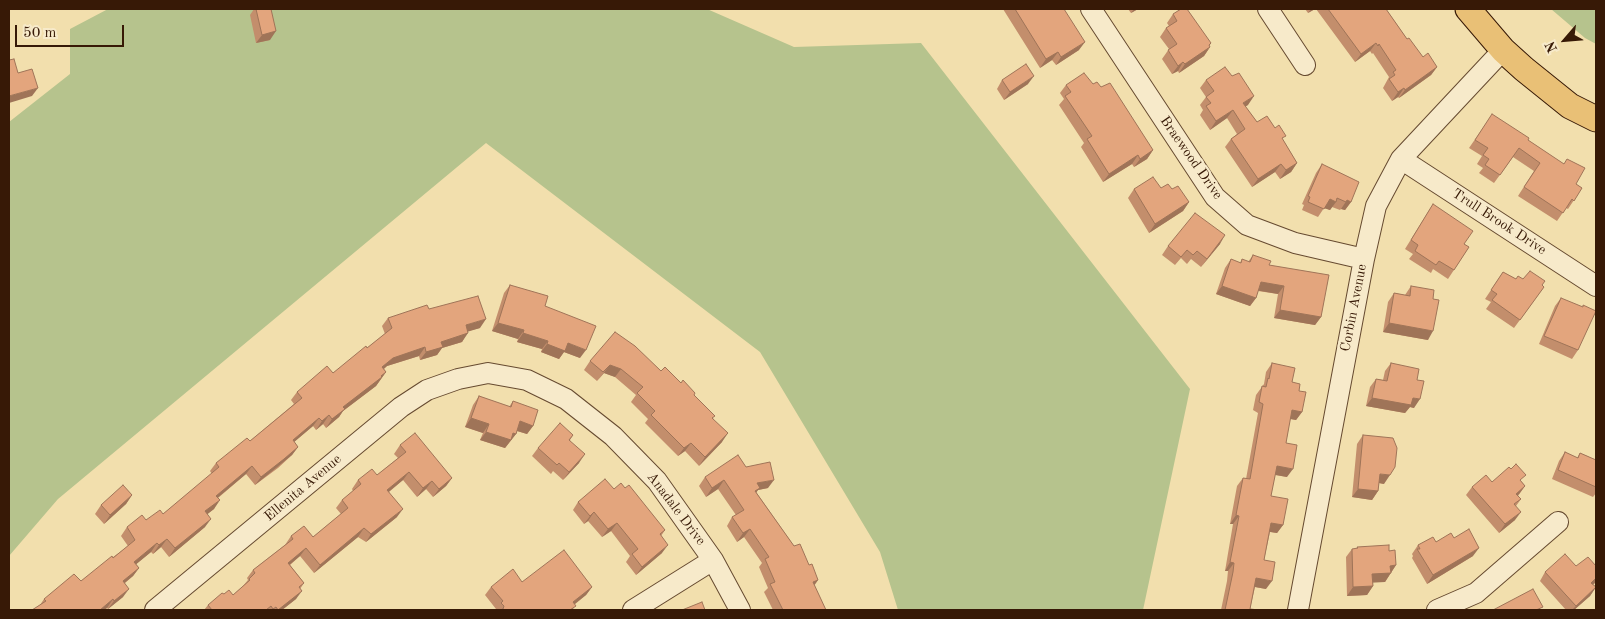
<!DOCTYPE html>
<html>
<head>
<meta charset="utf-8">
<style>
	body { margin:0 }
	#map { position:relative; width:1605px; height:619px; overflow:hidden; background:#f2dfad; font-family:"Old Standard TT",serif }
	canvas { display:block }
	.frame { position:absolute; inset:0; border:10px solid #371906; pointer-events:none }
	.north { position:absolute; left:1540px; top:15px; width:50px; height:50px; -webkit-text-stroke:4px #f7eaca; paint-order:stroke; rotate:243deg; font-size:14px; font-weight:700; line-height:20px; text-align:center; color:#371906 }
	.north::after { content:''; display:block; margin:auto; width:18px; height:22px; background:#371906; clip-path:polygon(50% 0,100% 100%,50% 72%,0 100%) }
	.scale { position:absolute; left:15px; top:25px; width:109px; height:22px; box-sizing:border-box; border:2px solid #371906; border-top:0; padding-left:6px; font-size:15px; line-height:18px; white-space:nowrap; color:#371906; -webkit-text-stroke:4px #f7eaca; paint-order:stroke }
</style>
</head>
<body>
<div id="map">
<canvas width="1605" height="619"></canvas>
<div class="frame"></div>
<div class="north">N</div>
<div class="scale">50 m</div>
</div>
<script>
const ctx = document.querySelector('canvas').getContext('2d');
ctx.lineJoin = 'round';
function paint(path, color) { ctx.fillStyle = color; ctx.fill(path, 'evenodd'); }
const toPath = rows => new Path2D(rows.map(r => 'M' + r).join(''));
function stroke(path, color, width, dash) { ctx.strokeStyle = color; ctx.lineWidth = width; ctx.lineCap = dash ? 'butt' : 'round'; ctx.setLineDash(dash || []); ctx.stroke(path); }
function label(font, color, halo, rows, align = 'center') {
  ctx.font = font + ' "Old Standard TT",serif'; ctx.lineWidth = 4.5; ctx.setLineDash([]); ctx.textBaseline = 'middle'; ctx.strokeStyle = halo; ctx.fillStyle = color; for (const [text, x, y, turn = 0] of rows) {
    ctx.save(); ctx.translate(x, y); ctx.rotate((+turn || 0) * Math.PI / 180); ctx.textAlign = isNaN(turn) ? turn : align; if (halo) ctx.strokeText(text, 0, 0); ctx.fillText(text, 0, 0); ctx.restore();
  }
}
const green = toPath([
	[108,9,707,9,794,47,921,43,1190,389,1143,610,898,610,880,552,760,352,486,143,58,499,9,556,9,122,70,74,70,29],
	[1551,9,1596,9,1596,44,1585,38]
]);
const minor = toPath([
	[1091,9,1215,197,1247,225,1295,243,1364,259],
	[1268,9,1305,65],
	[1401,159,1596,286],
	[155,610,401,407,427,390,458,379,488,373,527,380,566,399,613,436,657,481,713,560,740,610],
	[633,610,713,560],
	[1298,610,1364,259,1376,206,1401,159,1503,50],
	[1437,610,1476,593,1558,522]
]);
const major = toPath([
	[1468,9,1503,50,1524,69,1570,106,1596,119]
]);
const wall = toPath([
	[254,9,271,9,270,40,256,43,250,15],
	[1003,9,1064,9,1079,50,1056,65,1052,60,1040,68],
	[1128,9,1138,9,1131,13],
	[1305,9,1315,9,1308,13],
	[1316,9,1386,9,1407,39,1423,57,1437,67,1431,75,1399,98,1398,97,1392,101,1383,88,1389,77,1373,53,1372,54,1370,51,1355,62],
	[1173,14,1210,47,1204,56,1179,73,1178,71,1172,74,1162,59,1169,49,1160,37,1166,28,1169,26,1167,23],
	[1002,80,1028,84,1004,100,997,89],
	[1206,80,1248,105,1245,106,1257,122,1283,140,1297,163,1291,172,1280,179,1275,172,1252,187,1225,147,1231,139,1237,134,1227,118,1210,130,1200,115,1203,110,1200,105,1206,97,1200,88],
	[1093,84,1101,87,1153,150,1147,159,1134,167,1132,164,1103,182,1081,147,1084,143,1059,105,1064,99,1060,93,1066,85],
	[1487,122,1528,140,1576,184,1582,188,1568,209,1566,208,1557,221,1518,196,1534,171,1513,157,1494,183,1479,173,1483,168,1477,164,1482,156,1469,148],
	[1322,164,1351,202,1345,210,1341,209,1340,210,1332,207,1330,210,1324,208,1318,217,1302,210,1304,205,1302,204,1316,173],
	[1161,188,1172,189,1189,202,1183,211,1149,233,1128,198,1134,189],
	[1433,204,1464,244,1469,247,1448,279,1433,269,1431,273,1409,259,1413,254,1405,249],
	[1220,244,1201,267,1191,259,1187,264,1181,258,1175,265,1162,255,1168,246],
	[1253,255,1269,265,1321,317,1315,325,1274,318,1278,294,1258,291,1256,298,1250,306,1216,294,1225,268,1231,259,1240,263,1242,259,1248,262],
	[1503,272,1516,279,1523,279,1544,287,1514,328,1486,309,1491,302,1485,299],
	[510,285,545,306,580,358,564,352,559,359,541,352,542,349,517,342,518,339,492,331,504,293],
	[1411,286,1433,299,1428,340,1383,332,1388,302,1394,293,1405,295],
	[1561,298,1578,350,1572,359,1539,344,1555,306],
	[429,309,480,328,468,331,462,342,442,348,437,355,420,360,419,356,387,366,384,369,386,372,376,386,343,411,339,417,326,428,323,424,316,430,313,426,294,442,298,447,292,455,278,468,255,485,246,474,218,498,214,509,207,514,205,527,169,557,161,547,153,554,151,552,136,564,139,568,133,576,125,583,123,597,108,609,107,608,104,610,32,610,40,605,44,599,81,581,128,546,121,536,127,527,163,514,212,474,210,471,216,463,250,441,294,404,291,400,297,392,333,373,367,348,385,334,382,326,388,318],
	[590,361,661,371,694,395,713,418,722,442,699,466,685,451,678,456,645,423,648,419,631,402,636,395,615,377,604,373,597,381,584,370],
	[1272,363,1292,382,1299,391,1302,412,1296,420,1290,419,1286,443,1287,477,1275,475,1271,496,1283,525,1277,533,1270,532,1264,560,1266,589,1255,587,1250,609,1259,610,1221,610,1227,581,1228,571,1225,571,1233,524,1230,524,1237,486,1243,478,1246,479,1258,413,1253,410,1256,395,1264,384,1266,372],
	[1391,363,1417,380,1414,408,1410,407,1405,413,1366,406,1370,387,1376,379,1383,380,1385,371],
	[479,396,509,407,513,401,533,426,527,434,517,431,516,434,505,448,480,440,483,433,465,427,473,405],
	[573,435,570,440,579,463,563,480,553,471,551,474,532,456,538,448],
	[1363,435,1384,484,1379,483,1378,491,1372,500,1352,497,1357,444],
	[400,445,452,478,446,486,433,497,426,489,417,497,403,480,389,492,397,517,366,542,358,537,314,573,300,556,290,565,304,583,300,589,296,599,282,610,204,610,208,605,224,594,233,595,243,586,248,580,247,578,253,570,285,545,291,536,313,537,341,514,336,508,342,500,353,491,352,489,358,480,377,475,398,458,394,454],
	[1565,452,1577,458,1580,453,1596,460,1596,493,1593,497,1552,479,1559,461],
	[746,467,768,488,758,490,756,492,794,546,809,565,818,580,814,586,826,610,773,610,764,592,768,588,759,567,762,563,744,537,737,542,727,526,732,517,736,515,718,489,706,497,699,486,705,477],
	[1521,481,1525,486,1518,496,1521,499,1516,506,1515,520,1499,533,1466,495,1472,487,1492,482],
	[625,488,665,530,661,536,662,553,636,575,626,562,630,556,611,531,602,537,588,521,584,524,573,510,578,502,614,489],
	[132,495,126,504,104,524,95,514,101,505],
	[1454,538,1473,556,1427,584,1412,558,1413,556,1412,554,1418,545],
	[1357,547,1396,565,1385,582,1373,582,1373,586,1367,595,1347,596,1346,557,1352,549,1356,549],
	[1576,566,1596,566,1596,582,1593,585,1596,587,1590,596,1574,610,1566,610,1540,581,1545,572],
	[522,582,592,587,586,595,574,605,573,610,496,610,496,609,485,595,491,587]
]);
const shadedWall = toPath([
	[1134,9,1138,9,1131,13],
	[1311,9,1315,9,1308,13],
	[276,31,270,40,256,43,262,35],
	[1085,42,1079,50,1056,65,1061,57],
	[1211,43,1207,50,1210,47,1204,56,1179,73,1185,64],
	[1376,43,1370,51,1355,62,1361,54],
	[1058,52,1052,60,1040,68,1046,59],
	[1183,62,1178,71,1172,74,1178,66],
	[1437,67,1431,75,1399,98,1405,90],
	[1034,76,1028,84,1004,100,1010,92],
	[38,88,32,96,9,103,9,96],
	[1404,88,1398,97,1392,101,1398,92],
	[1254,96,1248,105,1237,112,1243,103],
	[1233,110,1227,118,1210,130,1216,121],
	[1153,150,1147,159,1134,167,1140,159],
	[1138,155,1132,164,1103,182,1109,174],
	[1297,163,1291,172,1280,179,1286,170],
	[1281,164,1275,172,1252,187,1258,179],
	[1330,199,1336,202,1330,210,1324,208],
	[1347,200,1351,202,1345,210,1341,209],
	[1189,202,1183,211,1149,233,1155,224],
	[1225,235,1220,244,1201,267],
	[1261,282,1284,286,1278,294,1255,290],
	[1222,286,1256,298,1250,306,1216,294],
	[1280,310,1321,317,1315,325,1274,318],
	[486,319,480,328,460,334,466,325],
	[498,323,524,330,518,339,492,331],
	[1389,323,1433,331,1428,340,1383,332],
	[468,333,462,342,442,348,437,355,420,360,426,352,441,342],
	[523,333,548,341,542,349,517,342],
	[568,343,586,350,580,358,564,352,559,359,541,352,547,344],
	[425,347,419,356,387,366,376,375,382,367,393,358],
	[610,365,621,369,615,377,604,373,597,381],
	[386,372,376,386,343,411,339,417,326,428,332,419,343,407],
	[1372,398,1413,398,1420,399,1414,408,1410,407,1405,413,1366,406],
	[1292,410,1302,412,1296,420,1286,418],
	[329,415,323,424,316,430,322,421],
	[319,418,313,426,287,448,293,440],
	[471,418,489,424,483,433,465,427],
	[520,421,533,426,527,434,514,430],
	[486,432,513,433,516,434,505,448,480,440],
	[728,433,722,442,699,466,705,457],
	[691,443,685,451,678,456,684,448],
	[298,447,292,455,255,485,261,477],
	[585,454,579,463,563,480,569,472],
	[252,466,246,474,210,504,216,496],
	[1277,466,1293,469,1287,477,1271,474],
	[409,472,403,480,381,498,387,490],
	[1380,474,1390,475,1384,484,1374,482],
	[452,478,446,486,433,497,439,489],
	[724,480,718,489,706,497,712,488],
	[774,480,768,488,758,490,754,496,757,483],
	[432,481,426,489,417,497,423,488],
	[1525,486,1519,494,1510,502,1516,494],
	[1358,489,1378,491,1372,500,1352,497],
	[132,495,126,504,104,524,110,515],
	[220,500,214,509,200,520,205,511],
	[403,509,397,517,366,542,371,534],
	[594,512,588,521,584,524,590,516],
	[1521,512,1515,520,1499,533,1505,524],
	[1236,515,1239,516,1233,524,1230,524],
	[211,519,205,527,169,557,175,548],
	[617,523,611,531,602,537,608,529],
	[1271,523,1283,525,1277,533,1265,531],
	[364,528,358,537,314,573,320,565],
	[750,529,744,537,737,542,743,533],
	[167,539,161,547,153,554,159,545],
	[157,543,151,552,128,571,134,562],
	[668,545,662,553,636,575,642,567],
	[306,548,300,556,282,571,288,563],
	[1479,548,1473,556,1427,584,1433,575],
	[1230,562,1234,563,1228,571,1225,571],
	[1396,565,1385,582,1366,583,1372,574,1390,566],
	[139,568,133,576,117,589,123,581],
	[1256,578,1272,581,1266,589,1250,586],
	[1596,578,1596,582,1585,591,1591,583],
	[818,580,812,588,813,582],
	[1373,586,1367,595,1347,596,1353,587],
	[592,587,586,595,567,610,573,602],
	[1596,587,1590,596,1574,610,1572,610,1576,606],
	[129,589,123,597,108,609,114,601],
	[302,591,296,599,282,610,277,610],
	[113,599,107,608,104,610,100,610]
]);
const building = toPath([
	[256,9,271,9,276,31,262,35,256,9],
	[1015,9,1064,9,1085,42,1061,57,1058,52,1046,59,1015,9],
	[1181,9,1187,9,1211,43,1209,45,1210,47,1185,64,1183,62,1178,66,1168,50,1177,44,1166,28,1177,21,1173,14,1181,9],
	[1328,9,1386,9,1407,39,1409,38,1423,57,1428,53,1437,67,1405,90,1404,88,1398,92,1389,79,1395,75,1393,72,1396,70,1379,44,1378,46,1376,43,1361,54,1328,9],
	[14,59,18,73,32,69,38,88,9,96,9,60,14,59],
	[1026,64,1034,76,1010,92,1002,80,1026,64],
	[1225,67,1232,76,1239,73,1254,96,1243,103,1257,122,1267,116,1275,128,1279,125,1286,136,1282,138,1297,163,1286,170,1281,164,1258,179,1231,139,1245,129,1233,110,1216,121,1206,106,1211,103,1206,97,1214,91,1206,80,1225,67],
	[1084,73,1093,84,1097,82,1101,87,1110,83,1153,150,1140,159,1138,155,1109,174,1087,139,1092,136,1065,96,1071,92,1066,85,1084,73],
	[1492,114,1529,138,1528,140,1564,164,1567,159,1585,168,1576,184,1582,188,1574,201,1572,199,1563,213,1524,187,1540,163,1519,148,1500,175,1485,165,1489,159,1483,155,1488,148,1475,140,1492,114],
	[1322,164,1359,182,1351,202,1347,200,1346,202,1337,198,1336,202,1330,199,1324,209,1308,202,1310,197,1308,196,1322,164],
	[1153,177,1161,188,1168,184,1172,189,1178,186,1189,202,1155,224,1134,189,1153,177],
	[1433,204,1473,231,1464,244,1469,247,1454,270,1439,261,1436,265,1415,251,1418,245,1411,240,1433,204],
	[1195,213,1225,235,1207,259,1197,251,1193,255,1187,250,1181,257,1168,246,1195,213],
	[1253,255,1271,261,1269,265,1329,275,1321,317,1280,310,1284,286,1261,282,1256,298,1222,286,1231,259,1241,263,1242,259,1250,262,1253,255],
	[1530,271,1545,281,1542,285,1544,287,1520,320,1492,300,1497,294,1491,290,1503,272,1516,279,1518,276,1523,279,1530,271],
	[510,285,548,296,545,306,596,326,586,350,568,343,565,351,547,344,548,341,523,333,524,330,498,323,510,285],
	[1411,286,1434,290,1433,299,1439,300,1433,331,1389,323,1394,293,1410,296,1411,286],
	[478,296,486,319,466,325,468,333,441,342,443,347,426,352,425,347,393,358,382,367,386,372,381,376,382,377,343,407,345,409,332,419,329,415,322,421,319,418,293,440,298,447,284,459,261,477,252,466,216,496,220,500,205,511,211,519,175,548,167,539,159,545,157,543,134,562,139,568,123,581,129,589,114,601,113,599,100,610,32,610,46,601,44,599,74,574,81,581,112,556,113,558,135,540,127,527,142,515,146,520,160,510,163,514,219,467,216,463,247,438,250,441,302,398,297,392,327,366,333,373,366,346,367,348,392,328,388,318,427,305,429,309,478,296],
	[1561,298,1583,307,1583,305,1596,311,1578,350,1544,336,1561,298],
	[615,332,635,346,661,371,665,367,681,383,683,380,695,393,694,395,715,416,712,418,728,433,705,457,691,443,684,448,651,415,655,411,637,393,643,387,621,369,610,365,603,372,590,361,615,332],
	[1272,363,1295,368,1292,382,1300,384,1299,391,1306,392,1302,412,1292,410,1286,443,1297,445,1293,469,1277,466,1271,496,1288,499,1283,525,1271,523,1264,560,1275,562,1272,581,1256,578,1250,609,1259,610,1225,610,1233,572,1234,563,1230,562,1239,516,1236,515,1243,478,1250,479,1263,404,1259,402,1262,386,1266,387,1268,378,1269,379,1272,363],
	[1391,363,1419,369,1417,380,1424,381,1420,399,1413,398,1411,405,1372,398,1376,379,1387,381,1391,363],
	[479,396,511,407,513,401,538,410,533,426,520,421,516,434,513,433,511,440,486,432,489,424,471,418,479,396],
	[560,423,573,435,569,440,585,454,569,472,559,463,557,465,538,448,560,423],
	[415,433,452,478,439,489,432,481,423,488,409,472,387,490,403,509,371,534,364,528,320,565,306,548,288,563,304,583,299,587,302,591,278,610,276,607,273,609,271,606,266,610,212,610,208,605,222,593,224,594,229,590,233,595,250,580,249,579,255,573,253,570,293,539,291,536,304,526,313,537,348,508,342,500,361,484,358,480,372,469,377,475,406,452,400,445,415,433],
	[1363,435,1393,438,1397,448,1395,467,1390,475,1380,474,1378,491,1358,489,1363,435],
	[1565,452,1578,458,1580,453,1596,460,1596,487,1558,470,1565,452],
	[738,455,746,467,770,462,774,480,757,483,760,488,755,491,794,546,800,544,809,565,812,564,818,580,813,582,826,610,783,610,770,584,775,582,765,559,769,557,750,529,743,533,732,517,744,510,724,480,712,488,705,477,738,455],
	[1516,464,1526,475,1520,480,1525,486,1516,494,1521,499,1514,504,1521,512,1505,524,1472,487,1486,475,1492,482,1509,467,1511,469,1516,464],
	[605,479,614,489,621,483,625,488,629,485,665,530,660,534,668,545,642,567,632,554,638,549,617,523,608,529,594,512,590,516,578,502,605,479],
	[123,485,132,495,110,515,101,505,123,485],
	[1469,529,1479,548,1433,575,1417,549,1420,549,1418,545,1433,537,1436,542,1451,533,1454,538,1469,529],
	[1389,545,1389,551,1395,550,1396,565,1390,566,1391,573,1372,574,1373,586,1353,587,1352,549,1358,548,1357,547,1389,545],
	[564,550,592,587,573,602,576,606,570,610,501,610,503,609,504,606,501,603,503,601,491,587,513,569,522,582,564,550],
	[1565,554,1576,566,1588,557,1596,566,1596,578,1591,583,1596,587,1576,606,1545,572,1565,554],
	[1533,589,1543,607,1536,610,1493,610,1533,589],
	[702,602,705,610,682,610,702,602]
]);
const streetNames = [
	["Braewood Drive",1191,158,55],
	["Trull Brook Drive",1499,222,33],
	["Corbin Avenue",1354,308,-79],
	["Ellenita Avenue",303,488,-40],
	["Anadale Drive",676,509,53]
];
paint(green, '#b6c38d');
stroke(minor, '#664a30', 22);
stroke(major, '#371906', 27);
stroke(minor, '#f7eaca', 20);
stroke(major, '#e9c076', 25);
paint(wall, '#c38e6c');
paint(shadedWall, '#9f7458');
paint(building, '#e3a57d');
stroke(building, '#9f7458', 1);
label('14px', '#371906', '#f7eaca', streetNames);
</script>
</body>
</html>
